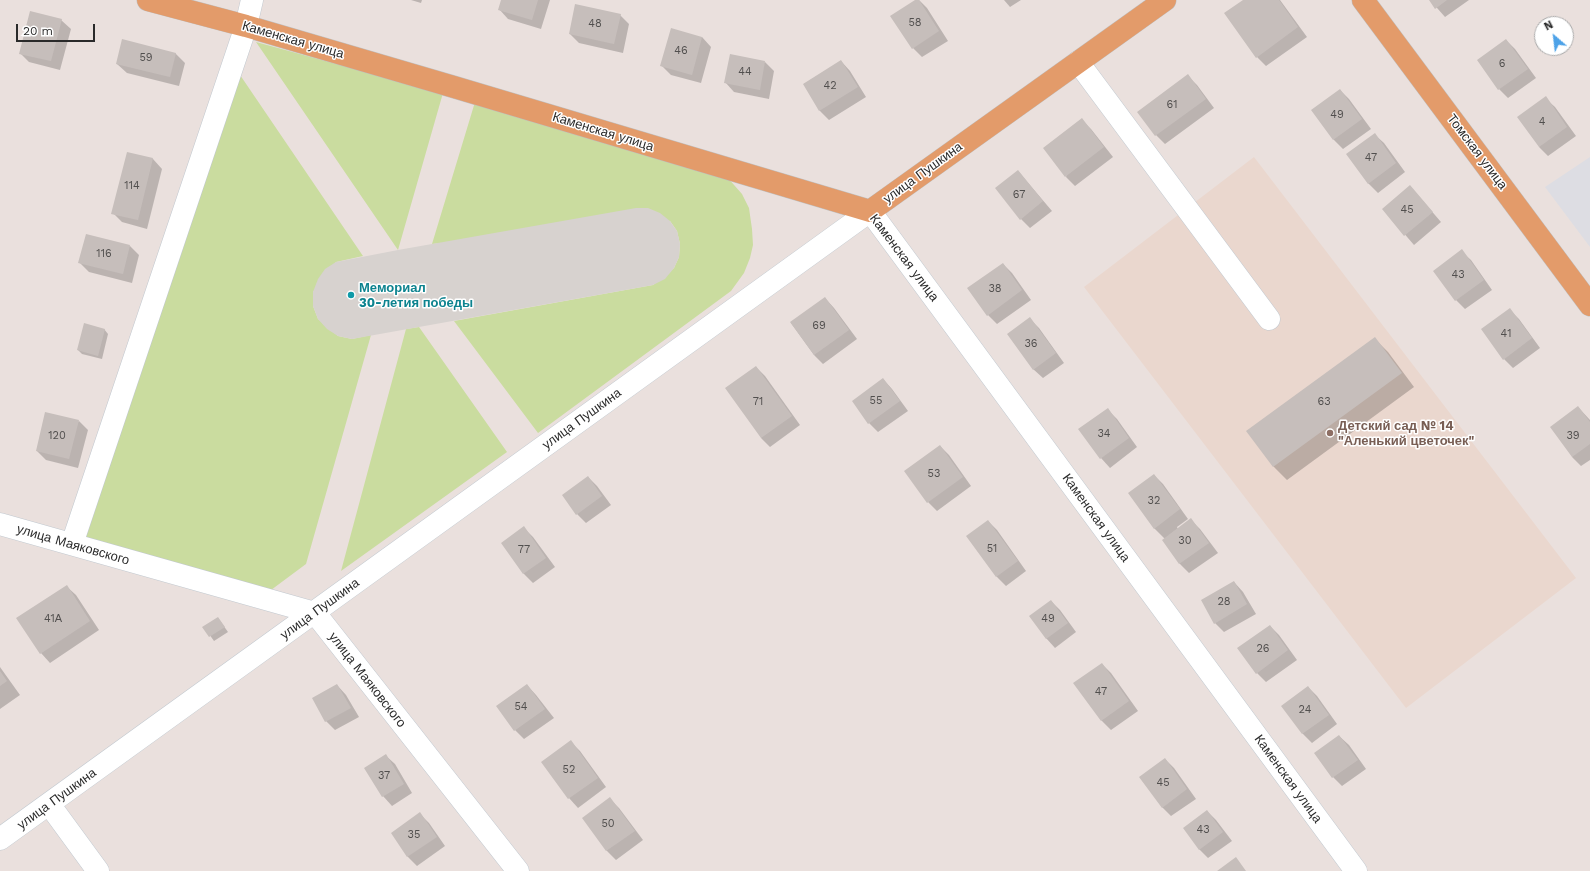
<!DOCTYPE html>
<html>
<head>
<meta charset="utf-8">
<style>
	body { margin:0 }
	#map { position:relative; width:1590px; height:871px; overflow:hidden; background:#eae0dd; font-family:"Work Sans",sans-serif }
	canvas { display:block }
	.north { position:absolute; left:1534px; top:16px; width:40px; height:40px; box-sizing:border-box; background:#fff; border:1px solid #aaa; border-radius:50%; rotate:332deg; font-size:11px; font-weight:700; line-height:16px; text-align:center; color:#2a2a2a }
	.north::after { content:''; display:block; margin:auto; width:14px; height:18px; background:#4da2e8; clip-path:polygon(50% 0,100% 100%,50% 72%,0 100%) }
	.scale { position:absolute; left:16px; top:24px; width:79px; height:18px; box-sizing:border-box; border:2px solid #2a2a2a; border-top:0; padding-left:5px; font-size:12px; line-height:14px; white-space:nowrap; color:#2a2a2a; -webkit-text-stroke:3px #fff; paint-order:stroke }
</style>
</head>
<body>
<div id="map">
<canvas width="1590" height="871"></canvas>
<div class="north">N</div>
<div class="scale">20 m</div>
</div>
<script>
const ctx = document.querySelector('canvas').getContext('2d');
ctx.lineJoin = 'round';
function paint(path, color) { ctx.fillStyle = color; ctx.fill(path, 'evenodd'); }
const toPath = rows => new Path2D(rows.map(r => 'M' + r).join(''));
function stroke(path, color, width, dash) { ctx.strokeStyle = color; ctx.lineWidth = width; ctx.lineCap = dash ? 'butt' : 'round'; ctx.setLineDash(dash || []); ctx.stroke(path); }
function label(font, color, halo, rows, align = 'center') {
  ctx.font = font + ' "Work Sans",sans-serif'; ctx.lineWidth = 3; ctx.setLineDash([]); ctx.textBaseline = 'middle'; ctx.strokeStyle = halo; ctx.fillStyle = color; for (const [text, x, y, turn = 0] of rows) {
    ctx.save(); ctx.translate(x, y); ctx.rotate((+turn || 0) * Math.PI / 180); ctx.textAlign = isNaN(turn) ? turn : align; if (halo) ctx.strokeText(text, 0, 0); ctx.fillText(text, 0, 0); ctx.restore();
  }
}
const industrial = toPath([
	[1590,157,1590,247,1545,187]
]);
const education = toPath([
	[1254,157,1576,578,1406,708,1084,287]
]);
const green = toPath([
	[256,42,443,93,398,250],
	[238,72,363,256,336,262,313,292,313,306,318,319,338,336,352,339,371,335,306,564,271,590,84,538],
	[475,102,727,177,742,194,749,208,752,229,753,245,750,258,744,273,731,291,538,433,454,321,653,285,674,268,679,257,680,244,677,231,670,221,432,244],
	[419,327,507,452,341,571,406,329]
]);
const plaza = toPath([
	[636,208,648,208,660,213,670,221,677,231,680,244,679,257,674,268,665,279,653,285,352,339,338,336,327,329,318,319,313,306,313,292,318,279,325,269,336,262,398,250]
]);
const shadow = toPath([
	[411,0,422,0,421,3],
	[502,0,550,0,541,29,508,19,499,9],
	[917,0,919,0,927,8,948,41,922,57,913,48],
	[1004,0,1021,0,1010,7],
	[1245,0,1280,0,1307,37,1266,66,1257,57],
	[1430,0,1469,0,1445,17],
	[620,15,629,24,623,53,579,43,570,34],
	[61,20,71,29,60,70,29,62,20,53],
	[702,37,711,47,701,83,671,75,662,66],
	[1506,40,1515,49,1536,78,1508,98,1499,89],
	[175,53,185,63,179,86,127,73,117,64],
	[841,61,850,71,866,97,829,120,820,111,804,84],
	[765,62,774,71,769,99,734,92,725,82],
	[1188,76,1197,85,1214,108,1165,144,1156,135,1139,112],
	[1340,90,1349,99,1371,129,1343,149,1334,140,1313,110],
	[1545,98,1555,107,1576,136,1548,156,1539,147],
	[1082,120,1091,129,1113,157,1075,186,1066,177],
	[1374,134,1384,143,1405,172,1378,193,1368,183],
	[128,153,153,159,162,169,147,229,122,222,113,213],
	[1018,171,1052,211,1030,228,1021,219],
	[1410,186,1441,222,1414,245,1383,209],
	[130,246,139,255,132,283,89,272,80,263],
	[1461,251,1471,260,1492,290,1465,309,1456,300],
	[1003,264,1012,273,1031,300,997,324,988,315],
	[825,298,834,308,857,339,823,364,814,355,791,323],
	[1510,310,1519,319,1540,348,1513,368,1504,359],
	[1030,319,1039,328,1064,363,1043,378,1033,369],
	[104,329,108,334,102,359,82,354,78,350],
	[1375,339,1388,352,1414,387,1287,480,1274,467,1248,432],
	[756,367,765,376,800,425,770,447,761,438],
	[883,379,892,389,908,411,878,432,869,423],
	[1578,407,1590,420,1590,460,1581,466,1572,457],
	[1108,410,1117,419,1137,447,1110,468,1101,458],
	[79,421,88,430,78,468,46,460,37,451],
	[940,446,949,455,971,486,937,511,928,502],
	[1154,475,1163,484,1188,519,1177,527,1178,529,1191,520,1200,529,1218,553,1189,573,1180,564,1163,540,1165,539,1154,528],
	[588,477,597,486,611,505,586,523,577,514],
	[988,521,997,530,1026,571,1006,586,997,577,968,536],
	[524,528,533,537,555,567,533,583,524,574,502,543],
	[1234,582,1243,592,1256,614,1224,632,1215,623],
	[66,586,76,595,99,630,50,663,41,653],
	[1051,601,1060,610,1076,632,1055,648,1046,638],
	[218,618,228,632,214,641,204,627],
	[1270,626,1279,635,1297,660,1266,682,1257,673],
	[1102,664,1111,673,1138,711,1111,730,1102,721,1075,683],
	[0,667,20,695,0,709],
	[337,685,346,695,359,717,335,730,326,721],
	[527,685,536,695,554,718,524,739,515,730],
	[1308,687,1317,696,1337,724,1312,743,1303,734,1283,706],
	[1339,736,1349,745,1366,769,1342,786,1333,777],
	[571,742,580,751,606,787,578,808,569,798],
	[385,755,395,764,412,793,392,806,383,796],
	[1165,759,1174,768,1196,799,1171,816,1162,807],
	[610,799,619,808,643,840,616,860,607,851,583,818],
	[1207,811,1216,820,1232,841,1208,858,1199,849],
	[420,814,429,823,445,846,417,866,408,857,392,833]
]);
const building = toPath([
	[501,0,538,0,532,20,498,10],
	[915,0,919,0,939,31,912,49,890,16],
	[1243,0,1279,0,1298,27,1256,58,1224,13],
	[1429,0,1447,0,1435,9],
	[575,4,621,14,614,44,569,34],
	[30,11,62,19,51,61,19,54],
	[671,28,702,37,692,75,660,66],
	[122,39,176,53,170,77,116,64],
	[1506,39,1528,69,1498,90,1477,60],
	[730,54,765,61,760,90,724,83],
	[841,60,858,87,819,111,803,84],
	[1188,74,1206,99,1155,136,1137,112],
	[1340,89,1362,119,1333,140,1311,110],
	[1546,96,1567,127,1539,147,1517,117],
	[1082,118,1104,147,1065,177,1043,148],
	[1375,133,1396,163,1368,184,1346,154],
	[127,152,153,158,138,220,111,214],
	[1018,170,1043,201,1020,220,995,188],
	[1410,185,1433,212,1404,236,1382,209],
	[86,234,130,245,123,274,78,263],
	[1462,249,1484,280,1455,301,1433,271],
	[1003,263,1022,290,987,316,967,288],
	[825,297,849,330,814,355,790,322],
	[1510,308,1532,338,1503,360,1481,329],
	[1030,317,1056,353,1033,370,1007,334],
	[84,323,105,329,98,356,77,350],
	[1375,337,1402,373,1273,467,1246,431],
	[756,366,792,416,761,438,725,388],
	[883,378,900,401,868,424,852,401],
	[1578,406,1590,422,1590,444,1572,457,1550,427],
	[1108,408,1129,438,1100,459,1078,429],
	[45,412,79,420,69,459,36,451],
	[940,445,963,477,927,503,904,471],
	[1154,474,1180,509,1154,529,1128,493],
	[588,476,602,496,576,515,562,495],
	[1191,518,1209,543,1179,564,1162,540],
	[988,520,1018,561,996,577,966,536],
	[524,526,546,558,523,574,501,543],
	[1234,581,1247,604,1214,624,1201,600],
	[67,585,90,621,40,654,16,618],
	[1051,600,1068,623,1046,639,1029,616],
	[218,617,225,627,209,637,202,627],
	[1270,625,1288,650,1256,674,1237,648],
	[1102,663,1129,701,1101,721,1073,683],
	[0,671,7,681,0,686],
	[337,684,351,708,325,722,312,698],
	[527,684,545,709,514,731,496,706],
	[1308,686,1329,715,1302,734,1281,706],
	[1339,735,1358,760,1332,778,1314,753],
	[571,740,598,778,568,799,541,762],
	[386,754,404,784,382,797,364,768],
	[1165,758,1187,789,1162,808,1139,777],
	[610,797,635,831,606,851,582,818],
	[1207,810,1223,832,1199,850,1183,828],
	[420,812,437,837,407,857,391,833],
	[1236,857,1246,871,1217,871]
]);
const minor = toPath([
	[1078,62,1269,319],
	[0,524,315,613,518,871],
	[72,544,246,26,252,0],
	[49,804,98,871],
	[0,839,870,211,1356,871]
]);
const major = toPath([
	[148,0,246,26,454,87,870,211,1165,0],
	[1363,0,1590,305]
]);
const markers = [
	[351,295,4,"#0f9aa8"],
	[1330,433,4,"#8d6e63"]
];
const numberNames = [
	["58",915,23],
	["48",595,24],
	["46",681,51],
	["59",146,58],
	["6",1502,64],
	["44",745,72],
	["42",830,86],
	["61",1172,105],
	["49",1337,115],
	["4",1542,122],
	["47",1371,158],
	["114",132,186],
	["67",1019,195],
	["45",1407,210],
	["116",104,254],
	["43",1458,275],
	["38",995,289],
	["69",819,326],
	["41",1506,334],
	["36",1031,344],
	["55",876,401],
	["71",758,402],
	["63",1324,402],
	["34",1104,434],
	["120",57,436],
	["39",1573,436],
	["53",934,474],
	["32",1154,501],
	["30",1185,541],
	["51",992,549],
	["77",524,550],
	["28",1224,602],
	["41А",53,619],
	["49",1048,619],
	["26",1263,649],
	["47",1101,692],
	["54",521,707],
	["24",1305,710],
	["52",569,770],
	["37",384,776],
	["45",1163,783],
	["50",608,824],
	["43",1203,830],
	["35",414,835]
];
const streetNames = [
	["Каменская улица",293,40,16],
	["Каменская улица",603,132,17],
	["Томская улица",1477,152,53],
	["улица Пушкина",923,173,-36],
	["Каменская улица",904,258,53],
	["улица Пушкина",582,419,-36],
	["Каменская улица",1096,518,54],
	["улица Маяковского",73,545,16],
	["улица Пушкина",320,609,-36],
	["улица Маяковского",367,680,52],
	["Каменская улица",1288,779,54],
	["улица Пушкина",57,799,-36]
];
const cultureNames = [
	["Мемориал",359,288],
	["30-летия победы",359,303]
];
const educationNames = [
	["Детский сад № 14",1338,426],
	["\"Аленький цветочек\"",1338,441]
];
paint(industrial, '#dddde3');
paint(education, '#ead7ce');
paint(green, '#cadc9f');
paint(plaza, '#d7d2cf');
paint(shadow, '#0003');
paint(building, '#c6bebb');
stroke(minor, '#c1c8cf', 23);
stroke(major, '#bfbfbf', 23);
stroke(minor, '#fff', 22);
stroke(major, '#e39b6a', 22);
for (const [x, y, r, color] of markers) { const dot = new Path2D(); dot.arc(x, y, r, 0, 2 * Math.PI); ctx.fillStyle = color; ctx.fill(dot); stroke(dot, '#fff', 1.5); }
label('11px', '#514f4e', null, numberNames);
label('13px', '#2a2a2a', '#fff', streetNames);
label('bold 13px', '#0d838f', '#fff', cultureNames, 'left');
label('bold 13px', '#785e54', '#fff', educationNames, 'left');
</script>
</body>
</html>
